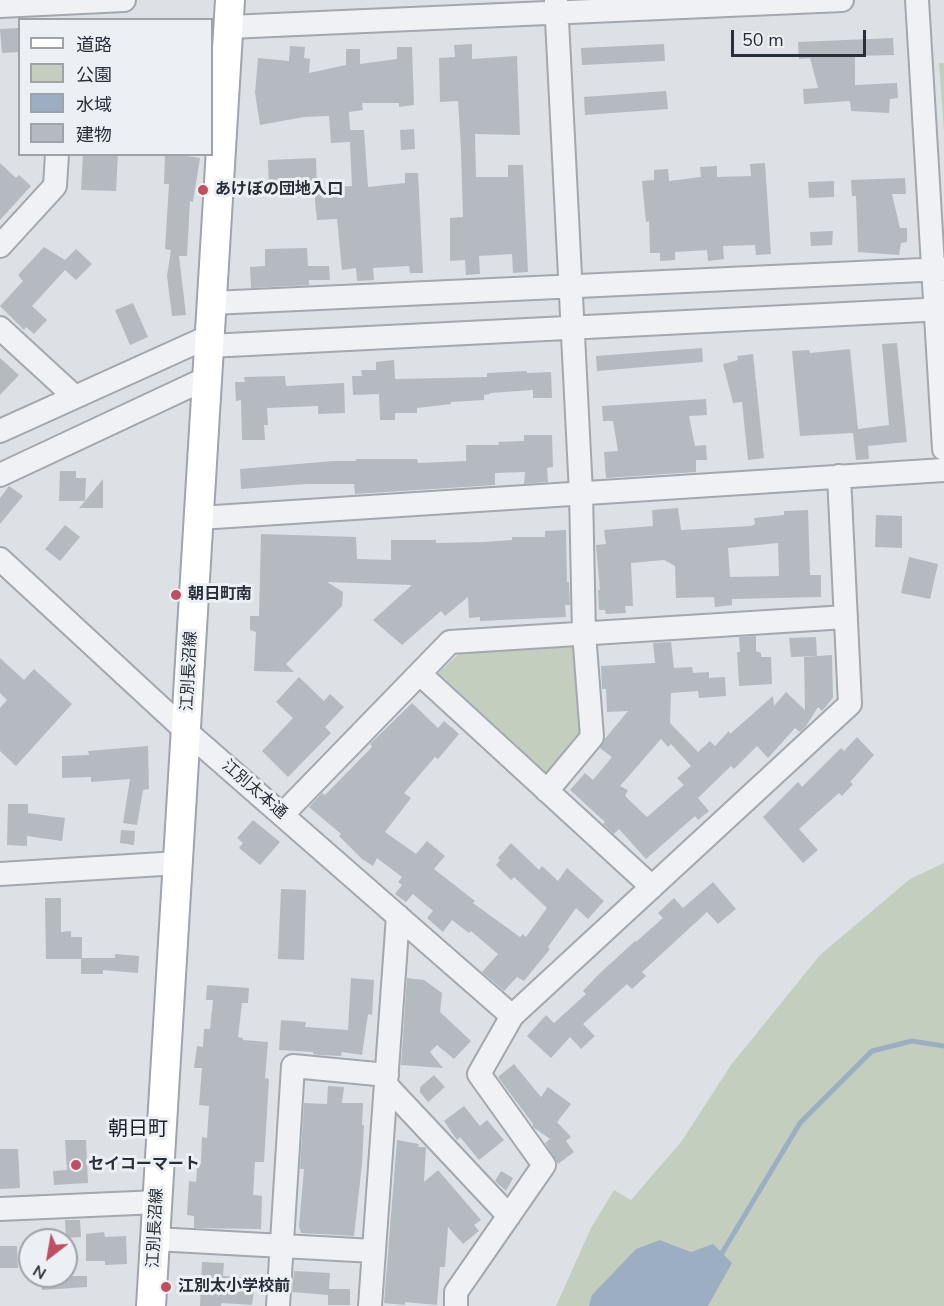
<!DOCTYPE html>
<html>
<head>
<meta charset="utf-8">
<style>
	body { margin:0 }
	#map { position:relative; width:944px; height:1306px; overflow:hidden; background:#dde0e5; font-family:"Nunito Sans","Noto Sans JP",sans-serif }
	canvas { display:block }
	.legend { position:absolute; left:18px; top:18px; width:195px; height:138px; box-sizing:border-box; background:#eceff3; border:2px solid #9ea2a9; margin:0; padding:8px 10px; list-style:none; font-size:18px; color:#282f3a }
	.legend li { display:flex; align-items:center; gap:12px; height:30px }
	.legend b { width:30px; border:2px solid #9ea2a9 }
	.north { position:absolute; left:18px; top:1228px; width:60px; height:60px; box-sizing:border-box; background:#eceff3; border:2px solid #9ea2a9; border-radius:50%; rotate:211deg; font-size:16px; font-weight:700; line-height:24px; text-align:center; color:#282f3a }
	.north::after { content:''; display:block; margin:auto; width:21px; height:27px; background:#bd4f62; clip-path:polygon(50% 0,100% 100%,50% 72%,0 100%) }
	.scale { position:absolute; left:731px; top:30px; width:135px; height:27px; box-sizing:border-box; border:3px solid #282f3a; border-top:0; padding-left:8px; font-size:18px; line-height:21px; white-space:nowrap; color:#282f3a; -webkit-text-stroke:4px #eceff3; paint-order:stroke }
</style>
</head>
<body>
<div id="map">
<canvas width="944" height="1306"></canvas>
<ul class="legend">
<li><b style="height:8px;background:#fff"></b>道路</li>
<li><b style="height:16px;background:#c3cebf"></b>公園</li>
<li><b style="height:16px;background:#9cafc2"></b>水域</li>
<li><b style="height:16px;background:#b5bac1"></b>建物</li>
</ul>
<div class="north">N</div>
<div class="scale">50 m</div>
</div>
<script>
const ctx = document.querySelector('canvas').getContext('2d');
ctx.lineJoin = 'round';
function paint(path, color) { ctx.fillStyle = color; ctx.fill(path, 'evenodd'); }
const toPath = rows => new Path2D(rows.map(r => 'M' + r).join(''));
function stroke(path, color, width, dash) { ctx.strokeStyle = color; ctx.lineWidth = width; ctx.lineCap = dash ? 'butt' : 'round'; ctx.setLineDash(dash || []); ctx.stroke(path); }
function label(font, color, halo, rows, align = 'center') {
  ctx.font = font + ' "Nunito Sans","Noto Sans JP",sans-serif'; ctx.lineWidth = 6; ctx.setLineDash([]); ctx.textBaseline = 'middle'; ctx.strokeStyle = halo; ctx.fillStyle = color; for (const [text, x, y, turn = 0] of rows) {
    ctx.save(); ctx.translate(x, y); ctx.rotate((+turn || 0) * Math.PI / 180); ctx.textAlign = isNaN(turn) ? turn : align; if (halo) ctx.strokeText(text, 0, 0); ctx.fillText(text, 0, 0); ctx.restore();
  }
}
const green = toPath([
	[939,63,944,63,944,132],
	[572,647,582,741,550,776,438,673,461,652],
	[944,863,944,1306,708,1306,731,1263,691,1252,660,1240,593,1295,589,1306,556,1306,591,1228,614,1190,631,1200,681,1142,731,1065,820,955,910,879]
]);
const water = toPath([
	[660,1240,691,1252,713,1244,732,1263,708,1306,589,1306,592,1295,636,1249]
]);
const stream = toPath([
	[719,1258,800,1123,872,1051,912,1041,944,1046]
]);
const building = toPath([
	[18,28,19,52,2,53,0,29],
	[893,38,894,55,855,56,855,85,897,83,898,98,890,99,889,113,851,111,850,101,804,104,803,89,818,88,810,58,799,59,798,42],
	[472,44,472,59,517,56,520,135,475,134,476,177,508,177,508,165,523,165,528,272,513,273,512,254,479,256,480,274,466,275,465,260,450,261,450,218,463,217,461,149,458,101,440,102,439,58,455,57,454,45],
	[664,44,665,61,582,65,581,48],
	[290,46,305,47,304,58,310,59,309,73,346,65,346,49,360,49,360,64,397,59,397,47,412,47,414,105,399,107,399,103,362,103,363,110,349,112,350,130,364,130,368,187,405,183,405,173,418,173,423,273,410,273,409,266,373,268,374,280,357,281,356,268,342,270,337,219,317,220,314,192,269,194,268,160,316,158,317,188,352,186,350,142,331,143,329,116,304,117,260,125,255,93,258,58,289,61],
	[666,91,668,109,585,115,584,97],
	[414,129,415,149,401,150,400,130],
	[83,154,118,154,116,191,81,190],
	[165,154,187,154,187,156,200,158,193,202,190,201,187,256,179,256,186,315,172,316,167,276,171,250,165,249,169,184,164,184],
	[0,163,16,178,19,175,31,186,0,220],
	[765,163,771,254,756,255,755,245,723,246,724,259,708,261,707,250,675,252,675,260,660,261,660,253,650,253,649,221,646,222,642,181,654,180,654,170,668,169,669,181,701,177,700,167,717,166,717,177,751,176,750,164],
	[905,178,906,194,892,194,900,228,907,228,907,242,901,243,899,255,858,252,856,196,852,196,851,180],
	[834,181,834,197,809,198,808,182],
	[833,231,832,245,811,246,810,232],
	[44,247,65,260,76,249,92,264,76,280,65,270,32,306,47,320,34,334,26,327,24,330,0,306,23,281,18,275],
	[307,248,308,266,329,266,330,280,309,280,309,285,251,288,250,267,265,266,265,249],
	[133,303,148,337,130,345,115,310],
	[897,343,907,442,868,446,869,459,856,460,853,433,800,436,792,351,809,350,810,353,850,349,858,429,889,425,882,344],
	[702,348,703,362,597,371,596,356],
	[753,354,764,458,748,460,742,402,733,403,723,364,738,360,737,356],
	[0,358,19,375,0,395],
	[394,360,395,379,487,377,487,373,527,371,527,373,551,372,552,398,533,398,533,390,490,393,490,394,484,395,484,400,451,402,451,404,417,408,417,413,395,413,395,420,380,420,379,394,353,395,352,376,362,376,361,370,376,370,376,362],
	[285,376,286,386,344,383,345,413,318,414,318,406,267,408,268,425,264,425,265,440,242,440,241,400,236,401,235,382,245,382,244,377],
	[706,399,707,415,689,416,695,446,706,445,707,460,696,460,696,472,606,478,604,452,618,451,613,421,603,421,602,406],
	[524,435,552,435,553,467,547,468,548,482,524,484,525,472,495,473,495,485,355,494,354,484,306,484,241,489,240,469,333,461,356,461,356,459,417,459,418,463,466,461,466,445,499,445,498,442,524,441],
	[60,471,76,471,76,478,86,478,85,501,103,479,103,508,79,508,85,501,59,501],
	[9,486,23,496,0,524,0,498],
	[678,508,681,530,751,526,755,524,754,518,784,515,784,511,808,510,810,575,821,575,821,597,732,599,732,605,715,607,714,597,676,598,675,566,664,560,631,563,633,606,625,606,626,613,606,614,605,610,599,610,598,590,600,590,596,545,606,544,604,530,653,526,652,510],
	[778,543,779,576,730,577,728,548],
	[876,515,902,516,902,548,875,547],
	[65,525,80,537,60,561,45,549],
	[566,530,567,582,569,582,570,605,565,605,566,617,480,621,480,617,469,618,468,597,445,616,441,611,402,645,373,620,412,585,327,582,343,592,342,606,286,664,294,672,254,671,256,632,250,630,250,616,259,616,261,534,356,537,357,559,391,560,391,540,436,540,436,543,485,542,512,540,512,537,545,537,545,531],
	[909,557,938,564,930,599,901,593],
	[756,636,756,651,761,653,761,657,771,657,772,684,739,686,737,652,740,652,739,637],
	[816,637,817,656,791,657,789,638],
	[671,642,674,668,692,667,693,673,709,672,709,678,725,677,726,696,699,698,698,691,671,693,670,723,698,752,710,741,715,746,729,731,730,734,773,696,774,706,786,692,805,710,804,657,832,655,833,698,822,711,818,707,806,726,800,732,795,728,768,758,757,746,734,769,731,766,698,798,709,811,698,820,695,816,646,859,619,829,614,834,603,824,605,822,570,790,585,773,593,780,612,757,600,748,604,740,628,711,607,712,606,689,602,689,601,666,655,663,653,643],
	[661,739,668,747,671,744,691,766,677,778,684,785,647,817,625,796,628,790,620,786],
	[0,658,24,680,34,669,72,704,16,766,0,751,0,708,7,700,0,693],
	[299,677,324,701,330,694,344,707,325,727,331,733,288,777,262,751,293,718,276,702],
	[412,703,438,728,444,721,459,734,438,759,435,757,404,793,411,798,385,832,416,854,427,841,445,856,434,869,475,901,473,903,520,937,523,934,526,937,547,908,514,877,511,880,496,865,500,860,498,858,511,843,539,870,542,866,558,881,567,868,604,901,588,919,576,908,548,947,550,949,524,981,517,977,504,991,482,972,498,954,471,931,469,933,452,920,443,932,427,918,433,911,413,894,406,902,395,894,402,885,398,882,402,877,377,858,373,866,362,859,339,836,341,834,309,807,322,793,325,795,372,747,370,744],
	[857,737,874,755,850,782,853,784,842,796,839,793,799,829,818,850,803,863,763,817,798,782,802,787,841,748,844,751],
	[148,746,149,789,143,790,137,825,123,823,130,779,91,782,91,777,62,778,62,756,89,755,88,751],
	[8,804,28,804,28,813,65,818,62,841,27,836,27,846,7,845],
	[253,820,280,842,260,865,239,848,243,843,237,838],
	[121,830,135,831,134,845,120,843],
	[713,882,736,909,718,924,707,912,642,972,646,976,632,989,627,984,583,1024,595,1036,581,1049,570,1037,551,1058,527,1036,546,1015,554,1023,586,994,583,991,597,976,635,941,636,942,663,918,658,913,674,898,683,908],
	[281,889,306,890,304,960,278,959],
	[45,898,61,898,61,932,71,931,71,937,82,937,82,958,115,958,115,954,139,956,138,973,103,970,103,974,81,974,81,959,46,959],
	[351,978,374,980,372,1015,368,1014,362,1055,342,1052,341,1056,319,1055,313,1054,313,1052,279,1050,281,1020,306,1022,305,1027,348,1030],
	[407,978,424,980,442,993,440,1012,471,1041,454,1059,437,1045,430,1052,443,1068,401,1065],
	[207,985,249,988,248,1003,242,1003,238,1037,243,1038,243,1040,268,1042,265,1078,269,1079,264,1162,255,1162,253,1195,262,1196,261,1229,194,1228,194,1216,187,1215,189,1181,196,1182,198,1160,201,1161,202,1137,207,1138,209,1106,199,1105,202,1068,194,1068,197,1046,203,1047,204,1029,210,1029,213,1000,206,1000],
	[514,1064,541,1097,548,1087,571,1104,557,1122,571,1137,566,1141,574,1152,558,1164,545,1143,550,1139,533,1127,533,1124,498,1077],
	[434,1075,445,1087,428,1102,420,1092,420,1087],
	[328,1086,344,1087,342,1103,363,1103,362,1125,364,1125,362,1164,354,1236,301,1233,299,1226,304,1169,300,1169,304,1103,327,1104],
	[464,1106,480,1126,487,1120,504,1140,479,1160,460,1137,457,1140,444,1121],
	[65,1140,86,1140,88,1183,54,1185,53,1171,67,1170],
	[397,1140,419,1144,418,1147,426,1147,424,1182,438,1170,481,1220,474,1225,479,1231,463,1244,448,1227,445,1267,440,1267,437,1305,405,1302,405,1305,384,1303],
	[0,1149,18,1149,20,1188,0,1189],
	[501,1171,513,1178,506,1191,495,1181],
	[65,1220,80,1220,81,1237,66,1238],
	[104,1232,105,1237,126,1236,127,1264,105,1265,105,1261,86,1261,86,1234],
	[0,1246,17,1246,18,1268,0,1268],
	[202,1262,224,1263,223,1276,256,1278,252,1305,222,1303,221,1306,200,1306],
	[294,1271,330,1273,329,1289,350,1289,350,1305,328,1305,328,1295,292,1292],
	[41,1276,87,1276,87,1287,42,1290]
]);
const minor = toPath([
	[917,0,944,449],
	[0,6,124,0],
	[229,27,842,0],
	[0,246,55,186,57,154],
	[212,303,944,269],
	[0,328,75,397],
	[209,346,944,309],
	[0,431,210,336],
	[0,475,207,378],
	[199,518,944,470],
	[0,559,186,731,512,1016],
	[420,674,652,887],
	[547,791,592,737,584,633,581,493,556,0],
	[282,815,450,642,846,617],
	[0,874,178,863],
	[386,1085,509,1216],
	[0,1209,158,1202],
	[155,1239,374,1251],
	[278,1306,293,1066,387,1075],
	[370,1306,398,916],
	[456,1306,456,1292,544,1165,479,1074,512,1016,850,704,839,476]
]);
const major = toPath([
	[151,1306,230,0]
]);
const markers = [
	[203,190,6,"#bd4f62"],
	[176,595,6,"#bd4f62"],
	[76,1165,6,"#bd4f62"],
	[166,1287,6,"#bd4f62"]
];
const poiNames = [
	["あけぼの団地入口",215,190],
	["朝日町南",188,595],
	["セイコーマート",88,1165],
	["江別太小学校前",178,1287]
];
const streetNames = [
	["江別長沼線",190,671,-87],
	["江別太本通",254,790,41],
	["江別長沼線",156,1228,-87]
];
const quarterNames = [
	["朝日町",138,1130]
];
paint(green, '#c3cebf');
paint(water, '#9cafc2');
stroke(stream, '#9cafc2', 5);
paint(building, '#b5bac1');
stroke(minor, '#a3a7ae', 26);
stroke(major, '#9ea5af', 32);
stroke(minor, '#eff1f4', 22);
stroke(major, '#fff', 28);
for (const [x, y, r, color] of markers) { const dot = new Path2D(); dot.arc(x, y, r, 0, 2 * Math.PI); ctx.fillStyle = color; ctx.fill(dot); stroke(dot, '#eceff3', 2); }
label('bold 16px', '#282f3a', '#eceff3', poiNames, 'left');
label('16px', '#282f3a', '#eceff3', streetNames);
label('20px', '#1b202b', '#eceff3', quarterNames);
</script>
</body>
</html>
